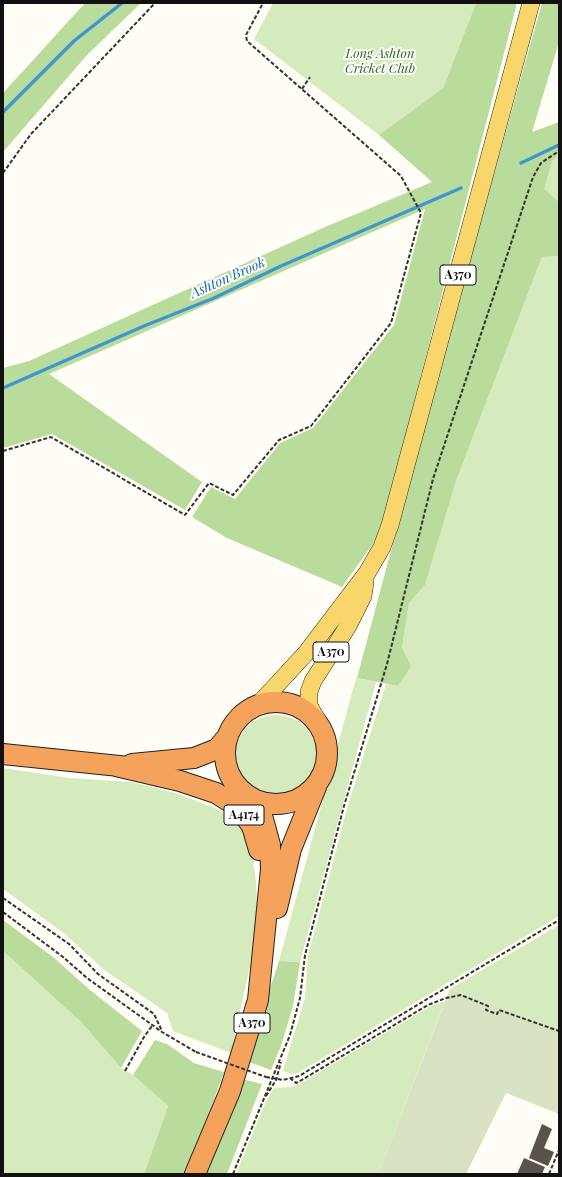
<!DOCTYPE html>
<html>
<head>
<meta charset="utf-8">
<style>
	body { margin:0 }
	#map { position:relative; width:562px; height:1177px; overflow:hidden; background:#fffdf5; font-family:"Playfair Display",serif }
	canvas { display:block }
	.frame { position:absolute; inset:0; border:4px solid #111; pointer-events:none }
</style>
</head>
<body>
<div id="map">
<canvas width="562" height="1177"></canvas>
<div class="frame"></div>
</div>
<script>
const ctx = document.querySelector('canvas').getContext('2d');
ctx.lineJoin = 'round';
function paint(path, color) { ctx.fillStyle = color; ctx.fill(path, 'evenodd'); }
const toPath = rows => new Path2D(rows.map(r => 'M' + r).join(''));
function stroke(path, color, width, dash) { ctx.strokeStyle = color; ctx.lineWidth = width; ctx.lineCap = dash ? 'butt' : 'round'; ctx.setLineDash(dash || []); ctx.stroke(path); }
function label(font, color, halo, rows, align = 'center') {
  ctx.font = font + ' "Playfair Display",serif'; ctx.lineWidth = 4; ctx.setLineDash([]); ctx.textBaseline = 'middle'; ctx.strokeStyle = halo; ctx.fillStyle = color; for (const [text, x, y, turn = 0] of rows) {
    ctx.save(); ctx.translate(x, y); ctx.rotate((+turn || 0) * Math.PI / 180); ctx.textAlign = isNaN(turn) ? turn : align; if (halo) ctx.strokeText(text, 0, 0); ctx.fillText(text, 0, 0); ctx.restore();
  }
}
const green = toPath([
	[273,3,476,3,443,88,379,135,254,39],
	[559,155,559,202,543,189,552,161],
	[559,256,559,916,298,1073,291,1074,283,1071,305,998,308,956,348,805,386,684,398,686,410,666,402,648,409,603,425,585,456,481,542,257],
	[356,678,376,682,300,962,279,961],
	'235 756a41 41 0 1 1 82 0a41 41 0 1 1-82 0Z',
	[3,768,69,778,131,782,179,794,222,811,243,828,252,853,256,881,258,921,253,952,231,1053,173,1031,167,1013,103,969,65,934,3,889],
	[559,925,559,1029,450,989],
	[3,951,81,1022,121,1068,133,1075,168,1106,144,1174,3,1174],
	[445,1001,378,1174,236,1174,266,1101,274,1088,292,1087,301,1083,429,1007]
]);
const forest = toPath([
	[85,3,141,3,87,55,3,152,3,93],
	[476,3,517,3,380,534,342,587,227,538,192,517,211,487,235,499,280,443,313,428,394,325,425,209,49,374,202,482,185,510,52,434,3,448,3,368,29,361,325,227,432,182,379,135,443,88],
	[542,3,559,3,559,42,532,132,559,122,559,155,552,161,544,189,559,202,559,256,542,257,456,481,425,585,409,603,402,648,411,666,398,686,357,678,447,341],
	[3,920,53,957,90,990,142,1031,121,1068,81,1022,3,951],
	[279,961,300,962,293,1006,281,1046,271,1070,246,1061],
	[155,1040,167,1044,194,1063,224,1072,187,1174,144,1174,168,1106,133,1075],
	[242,1079,262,1084,227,1174,206,1174]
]);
const cemetery = toPath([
	[450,989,559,1029,559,1114,506,1093,466,1174,378,1174]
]);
const stream = toPath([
	[3,112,74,41,122,3],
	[521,163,559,145],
	[3,388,144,326,214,298,281,266,461,188]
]);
const building = toPath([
	[542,1124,552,1129,544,1148,554,1152,548,1166,529,1158],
	[524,1158,545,1167,542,1174,517,1174]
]);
const path = toPath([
	[302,89,310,77],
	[3,173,31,134,155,3],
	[3,451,51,437,185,515,209,483,233,495,279,440,311,426,391,323,421,213,401,176,247,41,246,35,263,3],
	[3,898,69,944,98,974,154,1014,162,1031],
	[3,912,63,957,87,978,162,1032,196,1052],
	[125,1071,144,1037,152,1026],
	[266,1077,283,1080,299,1076,559,920],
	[290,1078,296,1083,300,1081,428,1005,446,998,461,995,488,1006,486,1010,497,1014,499,1010,559,1031],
	[266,1096,276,1080,281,1062],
	[233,1174,290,1035,300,998,305,955,344,806,387,664,433,479,533,177,541,163,559,151],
	[549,1174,559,1150]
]);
const primary = toPath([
	[259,704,307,652,367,573,382,547,390,525,531,3],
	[323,730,309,706,309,692,313,681,348,626,363,596,365,583]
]);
const highway = toPath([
	'225 753a51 51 0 1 1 102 0a51 51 0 1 1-102 0Z',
	[3,754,129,767],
	[132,764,194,758,217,749,228,736],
	[116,766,180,781,216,793,238,807,252,826,259,850],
	[277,908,291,849,316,787],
	[195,1174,230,1091,258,1000,271,869,270,845,258,801]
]);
const pathBridge = toPath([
	[196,1052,266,1077]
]);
const shields = [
	[458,275,36],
	[331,652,36],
	[244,815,40],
	[252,1023,36]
];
const shieldNames = [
	["A370",458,275],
	["A370",331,652],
	["A4174",244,815],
	["A370",252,1023]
];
const parkNames = [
	["Long Ashton",380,54],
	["Cricket Club",380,69]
];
const waterNames = [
	["Ashton Brook",228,278,-24]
];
paint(green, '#d5ebbd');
paint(forest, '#b9dc9c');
paint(cemetery, '#d9e3c4');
stroke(stream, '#3f96cf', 3.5);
paint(building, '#5a524d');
stroke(primary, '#222', 18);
stroke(highway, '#222', 22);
stroke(path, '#333', 2, [4, 2]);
stroke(primary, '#f9d66b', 17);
stroke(highway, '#f5a25d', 20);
stroke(pathBridge, '#333', 2, [4, 2]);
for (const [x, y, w] of shields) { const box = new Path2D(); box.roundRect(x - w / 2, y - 10, w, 20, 3); ctx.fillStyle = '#fff'; ctx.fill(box); stroke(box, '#111', 1); }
label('bold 12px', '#111', null, shieldNames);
label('italic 13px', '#2f6b1f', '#fff', parkNames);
label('italic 14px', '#1768a6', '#fff', waterNames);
</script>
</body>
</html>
